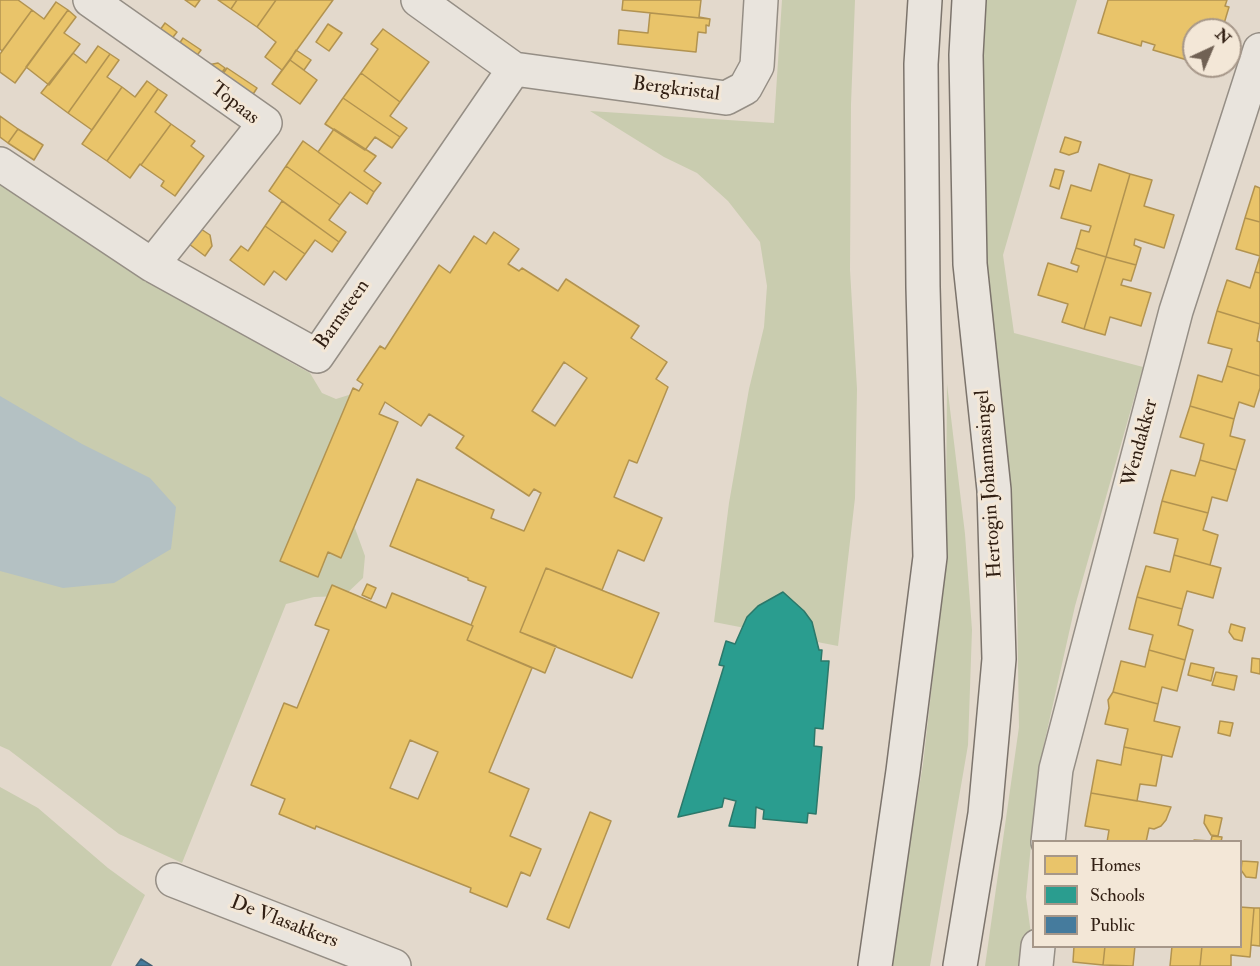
<!DOCTYPE html>
<html>
<head>
<meta charset="utf-8">
<style>
	body { margin:0 }
	#map { position:relative; width:1260px; height:966px; overflow:hidden; background:#e3d9cc; font-family:"IM FELL Double Pica",serif }
	canvas { display:block }
	.legend { position:absolute; left:1032px; top:840px; width:210px; height:108px; box-sizing:border-box; background:#f3e7d7; border:2px solid #a69789; margin:0; padding:8px 10px; list-style:none; font-size:18px; color:#322014 }
	.legend li { display:flex; align-items:center; gap:12px; height:30px }
	.legend b { width:30px; border:2px solid #a69789 }
	.north { position:absolute; left:1182px; top:18px; width:60px; height:60px; box-sizing:border-box; background:#f3e7d7; border:2px solid #a69789; border-radius:50%; rotate:44deg; font-size:16px; font-weight:700; line-height:24px; text-align:center; color:#322014 }
	.north::after { content:''; display:block; margin:auto; width:21px; height:27px; background:#706154; clip-path:polygon(50% 0,100% 100%,50% 72%,0 100%) }
</style>
</head>
<body>
<div id="map">
<canvas width="1260" height="966"></canvas>
<ul class="legend">
<li><b style="height:16px;background:#e9c46a"></b>Homes</li>
<li><b style="height:16px;background:#2a9d8f"></b>Schools</li>
<li><b style="height:16px;background:#457b9d"></b>Public</li>
</ul>
<div class="north">N</div>
</div>
<script>
const ctx = document.querySelector('canvas').getContext('2d');
ctx.lineJoin = 'round';
function paint(path, color) { ctx.fillStyle = color; ctx.fill(path, 'evenodd'); }
const toPath = rows => new Path2D(rows.map(r => 'M' + r).join(''));
function stroke(path, color, width, dash) { ctx.strokeStyle = color; ctx.lineWidth = width; ctx.lineCap = dash ? 'butt' : 'round'; ctx.setLineDash(dash || []); ctx.stroke(path); }
function label(font, color, halo, rows, align = 'center') {
  ctx.font = font + ' "IM FELL Double Pica",serif'; ctx.lineWidth = 6; ctx.setLineDash([]); ctx.textBaseline = 'middle'; ctx.strokeStyle = halo; ctx.fillStyle = color; for (const [text, x, y, turn = 0] of rows) {
    ctx.save(); ctx.translate(x, y); ctx.rotate((+turn || 0) * Math.PI / 180); ctx.textAlign = isNaN(turn) ? turn : align; if (halo) ctx.strokeText(text, 0, 0); ctx.fillText(text, 0, 0); ctx.restore();
  }
}
const green = toPath([
	[782,0,855,0,851,104,850,270,857,389,855,498,838,646,714,622,729,503,749,389,764,327,767,286,760,242,728,201,697,173,664,157,590,111,774,123],
	[979,0,1077,0,1003,255,1014,333,1143,367,1075,606,1038,771,1026,897,1031,934,1023,966,985,966,1019,727,1017,599,1010,503,989,368],
	[0,171,288,361,310,373,322,393,336,399,355,393,347,506,365,556,363,578,344,596,314,597,286,604,182,863,119,834,9,750,0,746],
	[947,384,965,534,972,630,968,745,930,966,887,966,897,921,923,764,940,614,946,508],
	[0,787,38,808,108,868,145,895,111,966,0,966]
]);
const water = toPath([
	[0,396,82,444,150,478,176,507,171,549,114,583,63,588,0,571]
]);
const homes = toPath([
	[0,0,18,0,32,10,2,51,0,49,0,0],
	[185,0,200,0,195,7,185,0],
	[218,0,237,0,231,9,218,0],
	[237,0,276,0,257,27,231,9,237,0],
	[276,0,333,0,272,84,282,70,265,57,276,42,257,27,276,0],
	[623,0,701,0,699,17,710,19,622,10,623,0],
	[1108,0,1227,0,1225,6,1229,7,1223,27,1219,25,1217,30,1194,30,1194,62,1153,50,1155,45,1142,41,1141,46,1098,33,1108,0],
	[56,2,68,10,15,83,0,72,0,54,32,10,44,19,56,2],
	[68,10,76,17,64,33,80,44,49,85,26,67,68,10],
	[650,13,710,19,709,26,706,25,706,33,698,32,696,52,618,44,619,30,648,33,650,13],
	[165,23,177,32,167,45,155,37,165,23],
	[328,24,342,33,329,51,316,42,328,24],
	[383,29,429,62,400,102,361,73,378,49,371,44,383,29],
	[183,38,201,50,192,62,175,50,183,38],
	[98,46,110,54,68,113,41,93,73,53,86,63,98,46],
	[296,50,311,60,304,70,290,60,296,50],
	[110,54,119,60,107,77,122,87,92,130,68,113,110,54],
	[290,60,317,80,300,104,272,84,290,60],
	[218,63,225,68,217,80,208,65,218,63],
	[227,68,257,88,248,102,218,81,227,68],
	[361,73,400,102,390,116,407,128,400,137,343,98,361,73],
	[147,81,158,89,107,161,82,144,122,87,135,97,147,81],
	[158,89,167,95,155,112,171,124,141,165,140,164,130,178,107,161,158,89],
	[343,98,400,137,392,148,375,137,365,150,325,124,343,98],
	[0,116,18,129,8,143,0,137,0,116],
	[171,124,195,141,191,146,204,156,175,196,161,186,164,181,141,165,171,124],
	[18,129,43,145,34,160,8,143,18,129],
	[334,129,376,156,364,171,381,183,374,192,318,152,334,129],
	[1065,137,1081,142,1078,152,1069,155,1060,152,1065,137],
	[303,141,374,192,367,204,350,192,340,205,286,166,303,141],
	[1099,164,1130,174,1106,257,1076,248,1081,230,1089,232,1091,226,1061,218,1071,185,1091,191,1099,164],
	[286,166,340,205,329,220,346,232,339,242,269,191,286,166],
	[1055,169,1064,171,1059,189,1050,186,1055,169],
	[1130,174,1152,180,1144,206,1174,215,1164,248,1135,239,1134,245,1141,248,1136,265,1106,257,1130,174],
	[1255,186,1260,188,1260,222,1245,218,1255,186],
	[282,201,339,242,332,252,315,240,305,254,265,226,282,201],
	[1245,218,1260,222,1260,273,1255,272,1260,256,1236,249,1245,218],
	[265,226,305,254,286,280,274,271,264,285,230,260,241,246,248,251,265,226],
	[201,229,210,235,212,246,205,256,189,244,201,229],
	[494,232,519,249,508,264,519,271,522,268,558,291,566,279,639,326,631,338,667,362,656,379,668,387,637,463,629,460,614,497,662,518,644,561,618,550,602,590,546,568,520,632,556,646,545,673,467,640,473,626,471,625,486,587,468,580,468,578,390,546,417,479,494,510,491,518,524,531,541,493,534,489,529,496,456,448,464,436,429,414,421,426,385,402,379,414,398,422,341,558,328,552,318,577,280,561,353,388,359,391,363,384,357,380,380,346,385,349,439,265,450,273,474,236,486,244,494,232],
	[564,362,587,378,555,426,532,411,564,362],
	[1076,248,1106,257,1084,329,1062,322,1068,304,1038,295,1048,263,1077,272,1079,266,1071,263,1076,248],
	[1106,257,1136,265,1131,281,1123,279,1121,285,1151,293,1141,326,1110,317,1105,335,1084,329,1106,257],
	[1255,272,1260,273,1260,324,1217,311,1227,280,1250,288,1255,272],
	[1217,311,1260,324,1257,341,1260,342,1260,376,1227,366,1232,349,1208,343,1217,311],
	[1227,366,1260,376,1260,388,1254,407,1239,402,1234,419,1190,406,1198,375,1222,382,1227,366],
	[1190,406,1234,419,1230,436,1245,440,1236,470,1200,460,1204,444,1180,437,1190,406],
	[1200,460,1236,470,1227,501,1212,497,1208,513,1162,501,1171,470,1195,476,1200,460],
	[1162,501,1208,513,1203,530,1218,535,1210,565,1174,555,1178,539,1154,533,1162,501],
	[1174,555,1221,568,1213,598,1187,591,1182,609,1137,597,1146,566,1170,572,1174,555],
	[546,568,659,613,632,678,520,632,546,568],
	[367,584,376,588,371,599,362,595,367,584],
	[332,585,386,608,392,593,471,625,473,626,467,640,532,668,489,772,529,789,510,836,541,849,530,876,521,872,507,907,470,892,471,888,316,826,315,829,279,814,285,799,251,785,284,703,297,708,329,630,315,625,332,585],
	[410,740,438,752,418,799,390,788,410,740],
	[1137,597,1182,609,1178,625,1193,630,1185,660,1149,650,1153,635,1129,629,1137,597],
	[1231,624,1245,628,1242,641,1234,639,1229,632,1231,624],
	[1149,650,1185,660,1177,691,1162,687,1158,704,1113,692,1121,661,1145,667,1149,650],
	[1252,658,1260,659,1260,674,1251,672,1252,658],
	[1191,663,1214,668,1211,681,1188,675,1191,663],
	[1216,672,1237,676,1234,690,1212,685,1216,672],
	[1113,692,1158,704,1154,721,1180,727,1172,757,1124,747,1128,729,1105,724,1109,708,1108,700,1113,692],
	[1220,721,1233,723,1230,736,1218,733,1220,721],
	[1124,747,1162,755,1156,786,1140,784,1137,801,1091,793,1097,760,1121,765,1124,747],
	[1091,793,1138,801,1171,807,1166,820,1161,826,1154,829,1149,828,1146,842,1107,842,1109,830,1085,826,1091,793],
	[590,812,611,821,569,928,547,919,590,812],
	[1205,815,1222,818,1218,836,1211,835,1204,823,1205,815],
	[1212,836,1222,837,1221,842,1194,842,1194,840,1211,841,1212,836],
	[1242,861,1258,862,1256,878,1246,877,1241,870,1242,861],
	[1240,907,1254,908,1250,957,1231,955,1231,966,1200,966,1202,946,1240,946,1240,907],
	[1254,908,1260,908,1260,946,1251,945,1254,908],
	[1074,946,1105,946,1103,965,1073,962,1074,946],
	[1105,946,1135,946,1133,966,1103,965,1105,946],
	[1172,946,1202,946,1200,966,1170,966,1172,946]
]);
const schools = toPath([
	[783,592,804,611,812,622,819,650,822,650,821,661,829,661,823,729,815,728,814,746,822,747,816,814,808,813,807,823,763,819,764,810,756,807,755,828,729,826,736,801,724,798,722,807,678,817,724,666,719,665,726,641,735,644,747,617,758,606,783,592]
]);
const public = toPath([
	[141,959,152,966,136,966,141,959]
]);
const minor = toPath([
	[90,0,265,123,152,265],
	[514,69,726,98,745,88,757,66,761,0],
	[0,164,152,265,317,356,514,69,418,0],
	[1048,842,1056,769,1176,311,1260,50],
	[173,880,394,966],
	[1036,966,1038,946]
]);
const secondary = toPath([
	[875,966,903,771,930,557,923,287,921,64,925,0],
	[960,966,985,814,999,659,994,490,970,264,966,55,969,0]
]);
const streetNames = [
	["Bergkristal",676,90,7],
	["Topaas",234,104,38],
	["Barnsteen",343,315,-55],
	["Wendakker",1141,443,-75],
	["Hertogin Johannasingel",990,484,-94],
	["De Vlasakkers",284,923,21]
];
paint(green, '#c9ccaf');
paint(water, '#b4c1c3');
paint(homes, '#e9c46a');
stroke(homes, '#b29350', 1.5);
paint(schools, '#2a9d8f');
stroke(schools, '#2c786a', 1.5);
paint(public, '#457b9d');
stroke(public, '#3f6074', 1.5);
stroke(minor, '#958e85', 36);
stroke(secondary, '#7c746c', 36);
stroke(minor, '#e9e4dd', 33);
stroke(secondary, '#e9e4dd', 33);
label('20px', '#322014', '#f3e7d7', streetNames);
</script>
</body>
</html>
